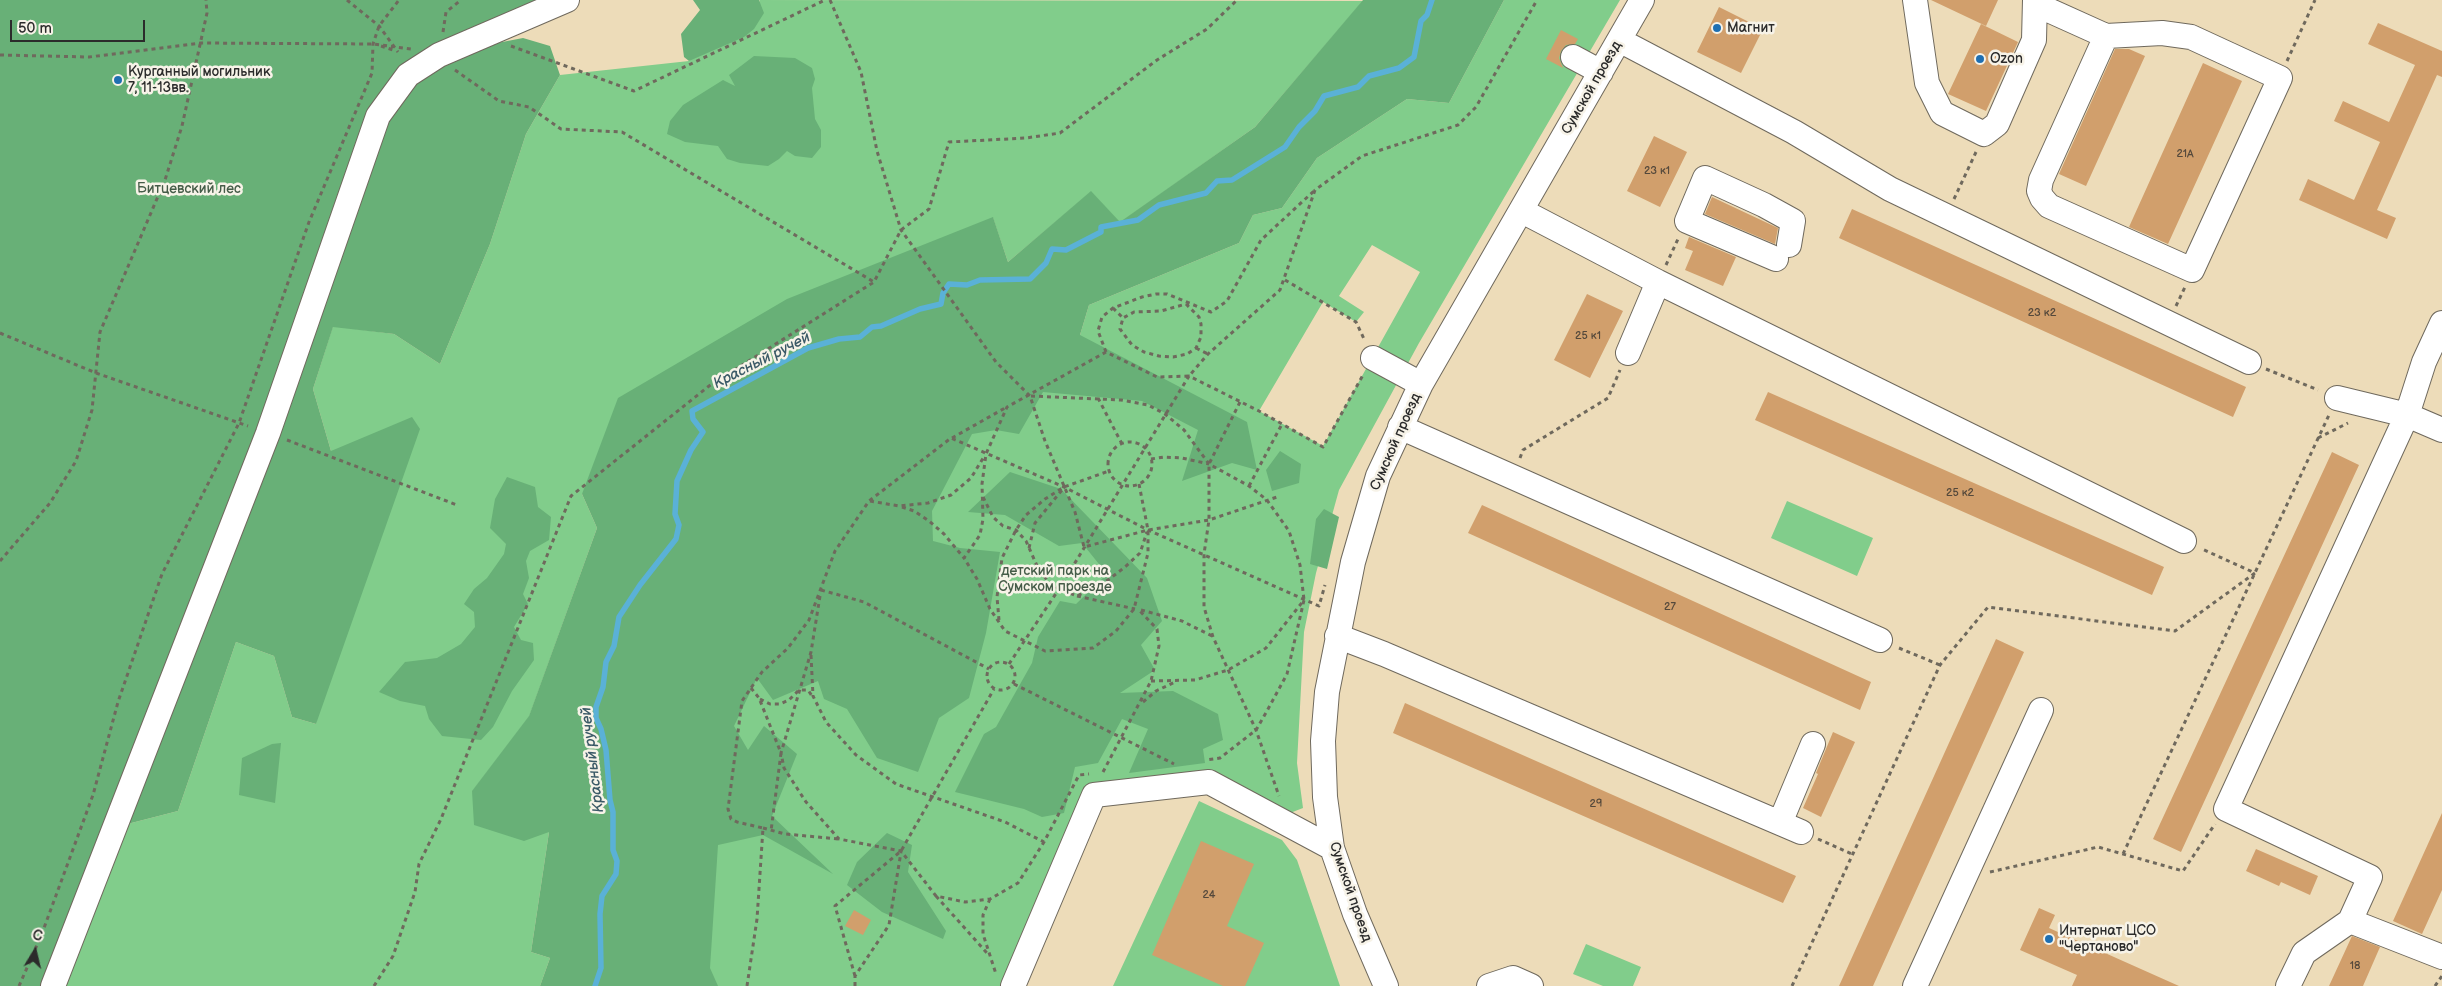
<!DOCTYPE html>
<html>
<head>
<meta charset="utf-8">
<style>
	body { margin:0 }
	#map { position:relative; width:2442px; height:986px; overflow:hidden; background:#eddcb9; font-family:"Balsamiq Sans",sans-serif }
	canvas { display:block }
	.north { position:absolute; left:10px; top:926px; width:50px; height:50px; -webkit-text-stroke:4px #f7f3e8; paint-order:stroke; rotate:9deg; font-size:14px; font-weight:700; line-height:20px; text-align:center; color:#2b2b2b }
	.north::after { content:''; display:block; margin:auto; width:18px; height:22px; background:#2b2b2b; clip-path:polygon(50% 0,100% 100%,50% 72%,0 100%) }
	.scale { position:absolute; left:10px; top:20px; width:135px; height:22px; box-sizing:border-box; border:2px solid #2b2b2b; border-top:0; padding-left:6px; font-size:15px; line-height:18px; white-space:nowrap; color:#2b2b2b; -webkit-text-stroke:4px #f7f3e8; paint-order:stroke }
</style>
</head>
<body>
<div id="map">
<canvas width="2442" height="986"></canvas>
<div class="north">С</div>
<div class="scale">50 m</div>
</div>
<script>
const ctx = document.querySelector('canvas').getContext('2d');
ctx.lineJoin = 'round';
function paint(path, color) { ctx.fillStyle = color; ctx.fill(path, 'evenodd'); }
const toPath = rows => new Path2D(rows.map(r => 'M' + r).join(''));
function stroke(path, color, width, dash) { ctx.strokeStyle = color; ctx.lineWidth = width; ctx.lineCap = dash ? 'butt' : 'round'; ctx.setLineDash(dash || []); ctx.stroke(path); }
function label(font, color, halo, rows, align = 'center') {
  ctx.font = font + ' "Balsamiq Sans",sans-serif'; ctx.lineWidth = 5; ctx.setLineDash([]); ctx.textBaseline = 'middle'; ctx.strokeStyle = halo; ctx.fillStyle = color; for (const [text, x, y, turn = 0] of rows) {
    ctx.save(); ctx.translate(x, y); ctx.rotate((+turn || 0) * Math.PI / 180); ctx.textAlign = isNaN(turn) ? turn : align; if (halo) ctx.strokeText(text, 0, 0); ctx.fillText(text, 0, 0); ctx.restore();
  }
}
const green = toPath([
	[759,0,1363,1,1255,127,1120,223,1091,192,1008,262,993,218,582,494,597,528,529,717,472,792,549,832,531,952,550,958,540,986,42,986,108,829,178,811,236,642,274,656,292,717,316,724,331,451,313,389,333,326,394,334,440,364,490,244,526,134,560,75,689,61,760,1],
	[1504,0,1620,0,1419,343,1339,490,1316,573,1304,632,1297,763,1303,808,1290,813,1219,779,1091,788,1006,986,697,986,728,645,1080,335,1089,305,1239,243,1253,215,1282,208,1317,158,1407,99,1449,103],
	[1372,245,1420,272,1323,446,1259,411,1323,302,1356,322,1364,312,1339,296],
	[1787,501,1873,538,1857,576,1771,538],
	[1199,801,1282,840,1297,860,1340,986,1113,986],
	[1586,944,1641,967,1633,986,1603,986,1573,974]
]);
const forest = toPath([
	[0,0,559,0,466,49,523,38,550,46,560,75,526,134,490,244,440,364,394,334,333,327,313,389,331,451,412,417,420,429,316,724,292,717,274,656,236,642,178,811,108,829,42,986,0,986],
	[693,0,759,0,764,13,754,29,744,37,689,61,684,57,681,34,700,10],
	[1363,0,1504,0,1449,103,1407,99,1317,158,1282,208,1253,215,1239,243,1089,305,1080,335,1247,422,1257,470,1232,463,1182,481,1198,430,1142,401,1043,392,1019,434,996,430,972,434,932,511,933,541,960,548,1000,552,986,633,969,698,939,718,918,772,877,758,847,709,824,699,818,681,773,700,757,678,734,726,748,750,764,726,797,754,772,816,833,874,763,835,718,845,710,968,718,986,540,986,550,958,531,952,549,832,524,841,474,825,472,791,529,716,597,528,582,494,618,398,787,299,993,217,1008,262,1091,191,1120,222,1255,127],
	[754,56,795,58,812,68,815,79,812,88,815,119,821,130,821,147,812,158,795,156,787,151,779,159,768,166,740,163,727,159,718,146,685,142,667,134,670,121,683,105,723,80,735,86,729,75],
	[1280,451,1301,464,1299,483,1272,491,1266,470],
	[1010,472,1061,489,1147,578,1162,621,1141,645,1155,670,1120,693,1173,691,1218,714,1223,740,1203,749,1205,763,1129,773,1148,729,1122,719,1098,763,1075,767,1064,813,1042,817,1024,809,955,792,984,734,996,727,1032,663,1038,637,1060,601,1076,604,1107,574,1082,543,1059,546,1005,515,968,512],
	[507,477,535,487,538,507,551,517,549,540,530,551,526,561,529,578,523,594,528,604,514,627,521,640,533,643,534,660,512,691,493,727,481,740,442,736,429,719,425,706,400,701,379,692,405,662,437,658,461,644,475,627,474,612,464,604,474,589,487,578,504,554,506,544,490,528,495,499],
	[1324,509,1339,517,1327,569,1310,564,1316,519],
	[281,743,275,803,239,795,242,758,272,744],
	[887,833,912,845,908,872,946,931,943,939,882,912,847,885,857,862]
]);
const stream = toPath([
	[595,986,601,968,600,914,602,896,616,874,617,861,613,850,613,812,610,800,606,750,601,729,596,718,596,707,603,687,606,662,614,646,619,617,640,585,676,539,679,525,675,514,677,481,691,450,703,432,693,419,692,411,808,348,839,339,860,337,872,327,881,326,920,309,941,304,943,293,949,284,967,285,980,280,1030,279,1046,263,1052,249,1066,250,1101,232,1101,227,1138,220,1159,205,1206,193,1217,181,1232,180,1285,147,1299,127,1315,111,1324,96,1358,87,1369,76,1399,68,1414,57,1421,21,1427,15,1432,0]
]);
const building = toPath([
	[1931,0,1998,0,1986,26],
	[1719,7,1763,29,1741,73,1697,52],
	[2378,23,2442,51,2442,77,2437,75,2377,210,2396,218,2387,239,2299,200,2308,179,2354,200,2380,142,2334,121,2343,101,2389,122,2415,65,2368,44],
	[1981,24,2018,42,1986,111,1948,94],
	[1561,30,1578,39,1575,44,1566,45,1561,51,1559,58,1563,68,1546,59],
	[2115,49,2129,49,2145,56,2086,186,2059,174],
	[2203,63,2242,81,2168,244,2129,227],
	[1654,136,1687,152,1660,207,1627,191],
	[1712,197,1778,228,1775,244,1705,214],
	[1852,209,2246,387,2233,417,1839,238],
	[1689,237,1736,257,1723,286,1685,270,1693,251,1685,248],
	[1587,294,1623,311,1590,378,1554,360],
	[1768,392,2164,567,2152,595,1755,420],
	[2332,452,2359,465,2181,852,2153,839],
	[1482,505,1871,682,1860,710,1468,533],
	[1996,639,2024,652,1873,986,1839,986],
	[1405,703,1796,876,1783,903,1393,733],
	[1833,732,1855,742,1821,817,1803,808,1818,774,1816,773],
	[2442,813,2442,890,2422,934,2393,921],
	[1201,841,1254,864,1227,926,1264,943,1245,986,1223,986,1152,955],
	[2256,849,2318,876,2310,895,2281,882,2279,886,2246,871],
	[2039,908,2055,915,2049,928,2179,986,2072,986,2077,975,2020,950],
	[854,910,871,920,863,935,845,926],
	[2352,936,2380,947,2363,986,2329,986]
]);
const path = toPath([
	[347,0,379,26,398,52],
	[830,0,861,72,877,151,901,230,996,362,1030,396,1045,441,1075,512,1084,547,1148,530,1209,520,1280,496],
	[443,32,446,12,461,0],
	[381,46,396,51],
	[511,46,634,91,825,0],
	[0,55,89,57,201,43,373,44,411,49],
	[2287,61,2315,0],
	[455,70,499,101,529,107,561,129,622,132,874,282],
	[1954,199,1976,152],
	[1666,265,1678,239],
	[1285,280,1356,322,1365,341],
	[1186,304,1199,317,1201,324,1201,337,1196,348,1187,354,1173,357,1159,356,1144,352,1132,345,1120,329,1123,318,1134,312,1161,311,1186,304],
	[2176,306,2185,287],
	[1113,308,1123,318],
	[0,333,96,373,248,426],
	[1196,348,1208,354],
	[1106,352,1098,331,1102,317,1113,308,1142,297,1156,294,1167,294,1211,312,1227,301,1261,240,1315,190],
	[2266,369,2318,390],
	[1031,396,1121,400,1148,405,1165,414,1184,430,1209,464,1249,486,1267,500,1289,531,1300,565,1304,600],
	[1098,398,1122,444],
	[1240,402,1209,464,1209,520,1204,554,1204,607,1213,637,1256,730,1279,796],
	[952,438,1005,408],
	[2318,438,2348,423],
	[287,440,457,505],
	'1108 464a22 22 0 1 1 44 0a22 22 0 1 1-44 0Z',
	[1520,458,1523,450,1608,398,1620,370],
	[1151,459,1164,457,1182,458,1209,464],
	[1139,484,1148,530,1148,553,1134,609,1116,631,1093,648,1045,651,1005,631,990,609,977,579,964,558,980,535,983,519,982,484,986,454,1007,407,1106,352,1157,377,1189,376,1208,354,1280,290,1315,190,1362,156,1458,125,1476,107,1537,0],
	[1249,486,1282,424],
	[983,497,993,517,1003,526,1016,530,1026,541,1038,568,1047,580,1059,589,1077,596,1108,580,1125,567,1140,553,1147,532],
	[870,501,899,506,928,503,951,495,971,478,985,455],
	[902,507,914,511,929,521,944,534,964,558],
	[1029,548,1035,523,1062,490],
	[0,561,50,503,76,461,92,410,100,332,165,180,182,126,207,13,206,0],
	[821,590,864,602,989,669],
	[820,596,811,652,781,753,784,768,806,802,839,839,901,851,936,896,965,902,990,899,1018,883,1044,842,1079,775,1089,774],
	[1077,596,1135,609],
	[1141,610,1182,621,1212,636],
	[999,620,997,597,1002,558,1016,530,1026,515,1045,499,1064,487,1109,471],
	[1899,648,1940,665],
	[811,655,813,696,826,722,856,755,896,784,1005,822,1044,842],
	'987 676a14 14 0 1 1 28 0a14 14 0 1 1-28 0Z',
	[1009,664,1059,589,1189,376,1259,411,1323,447,1363,375],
	[1151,681,1195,680,1228,670,1266,648,1304,600,1287,674,1267,711,1256,730,1220,758,1206,760],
	[1014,684,1174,764],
	[751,688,759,698,781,753,771,831],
	[760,699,770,704,780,704,789,700,799,690,808,690,812,696],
	[1143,702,1156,691,1175,682],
	[1103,772,1151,681,1159,646,1157,629,1139,610],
	[763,828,785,834,839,839],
	[1818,839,1852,854],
	[2123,854,2329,415],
	[1990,872,2098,847,2183,871,2215,824],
	[936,896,987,953],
	[990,899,983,915,983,934,996,974],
	[855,976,835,906,901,851,994,689],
	[19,986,41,936,93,795,118,702,162,574,239,423,309,222,372,73,373,44,379,26,399,0],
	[374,986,393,956,415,892,419,864,441,819,571,496,709,386,874,282,901,230,929,209,949,142,1026,138,1060,133,1157,60,1207,29,1237,0],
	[747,986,757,919,763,828,737,822,731,819,728,809,742,701,762,672,788,648,809,620,835,551,869,501,951,438,1064,487,1148,530,1319,606,1325,585],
	[855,986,855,976,889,925,901,852],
	[1792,986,1940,665,1988,607,2175,631,2255,573,2202,549],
	[2435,986,2442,976]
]);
const minor = toPath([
	[1915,0,1927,83,1942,113,1984,134,1997,124,2034,40,2035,0],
	[2035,4,2106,36,2162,33,2191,37,2280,78,2192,270,2049,206,2042,198,2039,191,2041,180,2106,36],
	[1619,40,1794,132,1890,189,2249,362],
	[1573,57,1601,72],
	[1522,211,1658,282,2184,541],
	[1776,259,1687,221,1705,178,1764,205,1793,221,1789,245],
	[2442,323,2424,362,2407,415,2442,430],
	[1628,353,1658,282],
	[1373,358,1421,384],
	[1400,427,1880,640],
	[1337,636,1384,654,1801,832],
	[1780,823,1813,744],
	[2350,921,2442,957],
	[53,986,268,433,378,116,408,75,439,55,567,0],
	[1013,986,1094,795,1209,782,1332,848],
	[1386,986,1355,914,1332,848,1325,797,1323,741,1327,692,1353,562,1378,476,1421,384,1642,0],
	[1489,986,1513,978,1531,986],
	[1915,986,2041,710],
	[2288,986,2304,953,2350,921,2370,877,2226,809,2407,415,2337,398]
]);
const markers = [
	[1717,28,5,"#1f6fb2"],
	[1980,59,5,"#1f6fb2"],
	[118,80,5,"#1f6fb2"],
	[2049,939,5,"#1f6fb2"]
];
const numberNames = [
	["21А",2185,154],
	["23 к1",1657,171],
	["23 к2",2042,313],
	["25 к1",1588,336],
	["25 к2",1960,493],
	["27",1670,607],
	["29",1596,804],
	["24",1209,895],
	["18",2355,966]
];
const poiNames = [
	["Магнит",1727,28],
	["Ozon",1990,59],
	["Курганный могильник",128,72],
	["7, 11-13вв.",128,88],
	["Интернат ЦСО",2059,931],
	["\"Чертаново\"",2059,947]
];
const streetNames = [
	["Сумской проезд",1592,88,-60],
	["Сумской проезд",1396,442,-66],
	["Сумской проезд",1350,892,71]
];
const parkNames = [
	["Битцевский лес",189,189],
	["детский парк на",1055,571],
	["Сумском проезде",1055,587]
];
const waterNames = [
	["Красный ручей",762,361,-27],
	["Красный ручей",593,760,-97]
];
paint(green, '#81cd8b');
paint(forest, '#68b077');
stroke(stream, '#5ab1d7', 5.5);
paint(building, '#d19f6c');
stroke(minor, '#6f695d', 26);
stroke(path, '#6f695d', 3, [4, 4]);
stroke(minor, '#fff', 24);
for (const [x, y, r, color] of markers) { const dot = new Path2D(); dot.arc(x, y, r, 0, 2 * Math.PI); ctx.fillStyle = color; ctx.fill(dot); stroke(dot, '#f7f3e8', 2); }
label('11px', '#54483b', null, numberNames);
label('14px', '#2b2b2b', '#f7f3e8', poiNames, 'left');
label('14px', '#2b2b2b', '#f7f3e8', streetNames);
label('14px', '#455c48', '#f7f3e8', parkNames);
label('italic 15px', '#3b5a67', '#f7f3e8', waterNames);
</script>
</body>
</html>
